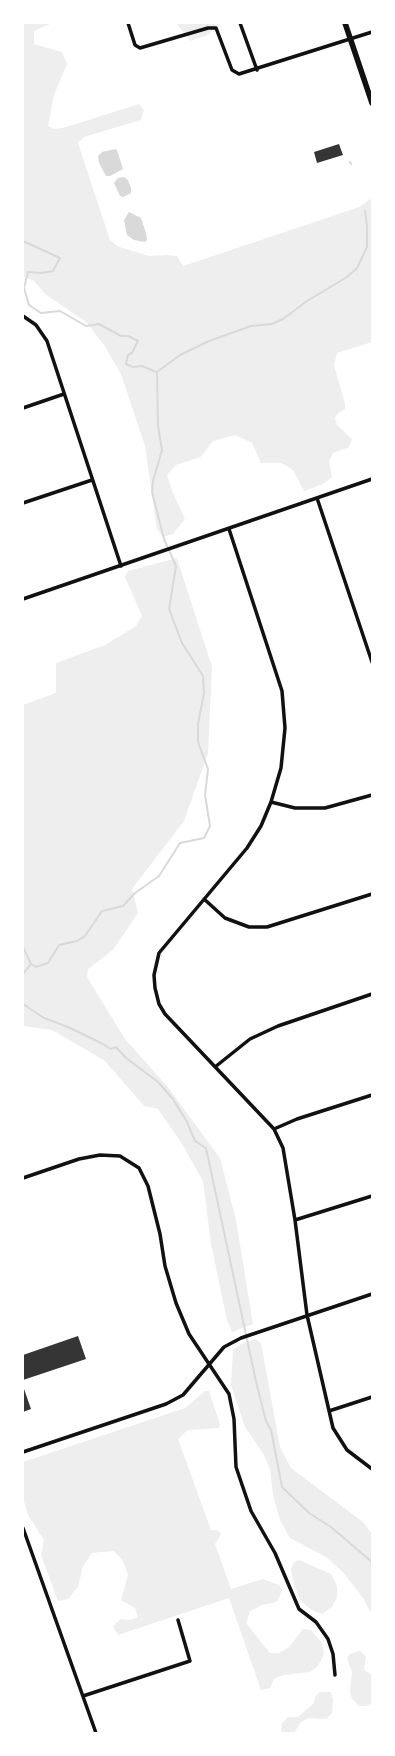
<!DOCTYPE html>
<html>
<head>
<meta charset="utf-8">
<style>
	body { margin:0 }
	#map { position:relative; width:395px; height:1756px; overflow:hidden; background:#fff; font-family:Inter,sans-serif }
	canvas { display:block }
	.frame { position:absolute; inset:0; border:24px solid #fff; pointer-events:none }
</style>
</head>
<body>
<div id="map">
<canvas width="395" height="1756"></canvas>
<div class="frame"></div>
</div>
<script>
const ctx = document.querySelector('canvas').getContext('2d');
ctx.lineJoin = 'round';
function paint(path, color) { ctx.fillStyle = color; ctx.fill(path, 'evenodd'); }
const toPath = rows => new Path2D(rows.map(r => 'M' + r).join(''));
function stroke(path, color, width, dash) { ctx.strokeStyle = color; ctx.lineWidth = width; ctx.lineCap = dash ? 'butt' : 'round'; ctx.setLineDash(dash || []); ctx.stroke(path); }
const green = toPath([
	[23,23,52,23,34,31,34,44,62,52,67,64,54,95,48,126,54,129,63,128,139,104,144,110,141,120,84,137,78,143,110,240,117,246,149,256,167,255,177,256,183,266,359,207,372,198,372,342,337,353,334,365,345,404,345,409,337,414,335,418,337,425,352,439,349,447,333,453,329,461,332,477,323,484,304,491,293,470,281,463,261,463,252,443,235,435,213,441,201,457,176,465,167,475,173,493,185,519,173,534,163,537,157,529,145,446,121,374,104,345,86,322,45,294,34,281,23,276],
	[176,23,216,23,215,28,208,35,190,41],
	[177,558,212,667,208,753,184,821,132,889,138,913,113,950,88,969,87,977,125,1039,167,1086,220,1158,236,1220,253,1324,232,1332,227,1320,211,1244,203,1181,182,1144,158,1109,144,1106,105,1061,52,1030,23,1026,23,705,56,693,56,663,105,645,136,626,142,616,125,577,128,571],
	[255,1339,261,1343,280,1447,291,1468,363,1522,372,1534,372,1615,363,1598,342,1571,326,1557,290,1538,280,1520,273,1495,270,1469,264,1455,245,1427,231,1385,233,1350,241,1344],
	[205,1391,209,1391,220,1424,219,1428,188,1430,178,1439,211,1530,217,1530,221,1534,215,1544,231,1589,263,1579,279,1585,282,1590,279,1598,276,1602,262,1605,250,1611,246,1623,270,1653,279,1653,289,1647,303,1629,311,1630,322,1643,324,1654,318,1666,310,1672,284,1675,274,1679,270,1688,261,1690,229,1598,118,1635,113,1626,121,1619,130,1620,138,1617,135,1608,121,1600,128,1575,123,1561,114,1551,92,1553,83,1566,78,1587,68,1599,58,1601,41,1555,44,1540,28,1515,23,1498,23,1462,185,1408],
	[299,1560,331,1574,337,1586,337,1597,332,1607,322,1614,311,1610,300,1600,294,1584,291,1569,294,1562],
	[360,1651,366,1656,364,1670,372,1675,372,1703,366,1706,359,1706,352,1699,350,1691,352,1672,347,1658,350,1654],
	[320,1692,331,1692,333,1700,332,1713,326,1719,308,1718,301,1722,294,1733,281,1733,282,1723,288,1717,298,1717,314,1703,315,1697]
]);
const water = toPath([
	[115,149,117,150,123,169,110,176,106,176,99,163,98,156,102,152],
	[124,177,128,180,131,188,131,193,123,197,120,196,114,183,118,178],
	[129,212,141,218,146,233,147,240,145,242,134,240,127,235,124,220]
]);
const stream = toPath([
	[350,162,351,164],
	[23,241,60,258,53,271,41,273,28,272,24,288,29,305,41,313,60,311,86,326,99,324,121,336,128,336,138,341,132,353,128,355,126,364,133,367,142,366,156,372],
	[157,372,180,355,209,341,251,326,272,324,283,319,307,301,347,277,357,268,367,247,367,226,365,211],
	[23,947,31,964],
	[31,964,36,967,48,963,59,945,77,941,85,936,102,911,123,906,135,893,159,876,180,843,204,838,210,826,205,795,208,769,198,742,198,724,204,693,203,676,182,643,169,609,176,566,164,539,152,492,153,481,162,450,158,426,157,372],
	[23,974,31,964],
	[23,1004,44,1018,68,1027,101,1043,111,1049,116,1047,126,1058,158,1082,173,1099,187,1122,195,1141,206,1148,257,1386,266,1421,271,1430,282,1487,309,1513,331,1527,372,1562]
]);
const building = toPath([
	[339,144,343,155,317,163,314,152],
	[78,1336,86,1359,23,1380,23,1355],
	[23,1386,31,1409,23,1412]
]);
const minor = toPath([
	[128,23,135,45,140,48,208,28,216,28,232,70,239,74,372,32],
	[240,23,257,70],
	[23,316,36,325,47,341,121,566],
	[23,408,64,394],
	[317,498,372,662],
	[23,503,92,480],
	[229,529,282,691,285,728,281,768,271,802,261,826,247,848,159,953,154,975,155,988,159,1004,165,1014,274,1129,283,1148,295,1220,307,1315,333,1428,347,1450,372,1469],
	[23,599,372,479],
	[271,802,295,808,325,808,372,795],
	[204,899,225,918,249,927,267,927,372,894],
	[215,1067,250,1039,278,1026,372,994],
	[274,1129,297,1119,372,1095],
	[23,1178,79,1159,100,1155,120,1156,139,1168,148,1186,160,1234,165,1266,176,1303,189,1334,229,1394,234,1419,236,1467,251,1511,275,1553,299,1609,316,1622,328,1639,333,1654,335,1675],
	[295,1220,372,1196],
	[329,1411,372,1397],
	[23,1452,166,1404,183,1395,224,1347,241,1338,372,1294],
	[23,1528,96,1733],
	[83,1696,190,1661,178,1620]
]);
const secondary = toPath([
	[345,23,372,103]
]);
paint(green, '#eee');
paint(water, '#d9d9d9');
stroke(stream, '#d9d9d9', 2);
paint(building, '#353535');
stroke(minor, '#111', 3.5);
stroke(secondary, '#111', 5.5);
</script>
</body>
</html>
